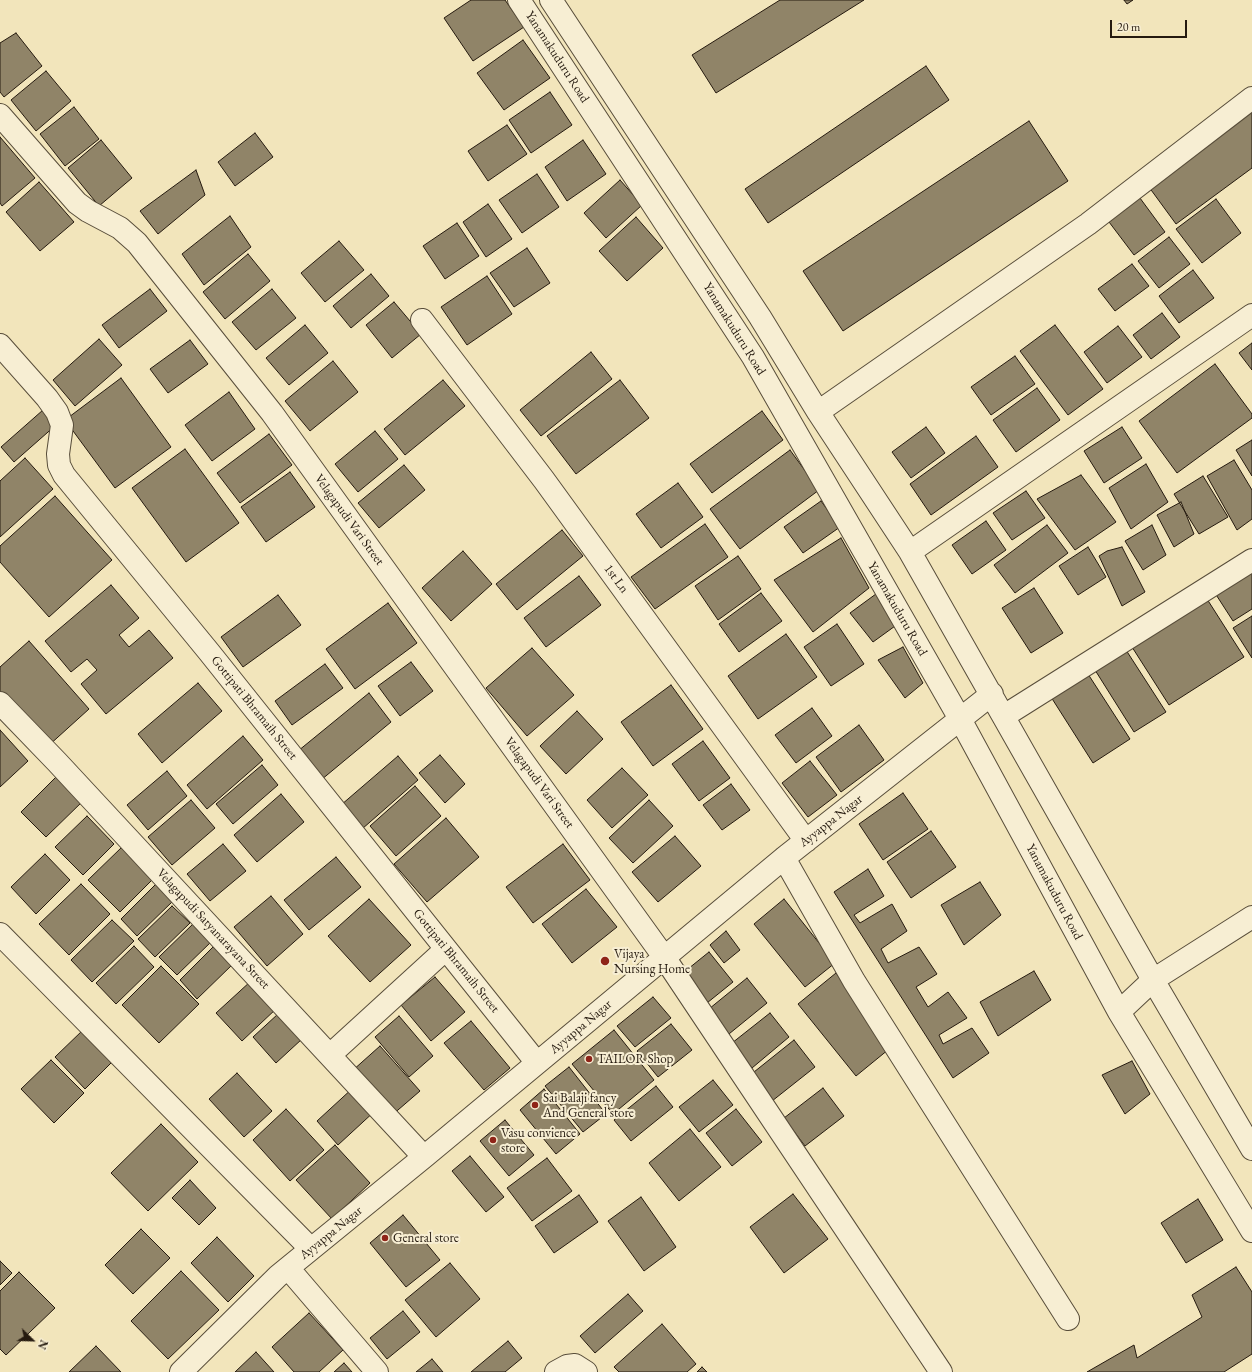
<!DOCTYPE html>
<html>
<head>
<meta charset="utf-8">
<style>
	body { margin:0 }
	#map { position:relative; width:1252px; height:1372px; overflow:hidden; background:#f2e5bb; font-family:"EB Garamond",serif }
	canvas { display:block }
	.north { position:absolute; left:12px; top:1320px; width:40px; height:40px; -webkit-text-stroke:3px #f7eed3; paint-order:stroke; rotate:113deg; font-size:11px; font-weight:700; line-height:16px; text-align:center; color:#251a0f }
	.north::after { content:''; display:block; margin:auto; width:14px; height:18px; background:#251a0f; clip-path:polygon(50% 0,100% 100%,50% 72%,0 100%) }
	.scale { position:absolute; left:1110px; top:20px; width:77px; height:18px; box-sizing:border-box; border:2px solid #251a0f; border-top:0; padding-left:5px; font-size:12px; line-height:14px; white-space:nowrap; color:#251a0f; -webkit-text-stroke:3px #f7eed3; paint-order:stroke }
</style>
</head>
<body>
<div id="map">
<canvas width="1252" height="1372"></canvas>
<div class="north">N</div>
<div class="scale">20 m</div>
</div>
<script>
const ctx = document.querySelector('canvas').getContext('2d');
ctx.lineJoin = 'round';
function paint(path, color) { ctx.fillStyle = color; ctx.fill(path, 'evenodd'); }
const toPath = rows => new Path2D(rows.map(r => 'M' + r).join(''));
function stroke(path, color, width, dash) { ctx.strokeStyle = color; ctx.lineWidth = width; ctx.lineCap = dash ? 'butt' : 'round'; ctx.setLineDash(dash || []); ctx.stroke(path); }
function label(font, color, halo, rows, align = 'center') {
  ctx.font = font + ' "EB Garamond",serif'; ctx.lineWidth = 4; ctx.setLineDash([]); ctx.textBaseline = 'middle'; ctx.strokeStyle = halo; ctx.fillStyle = color; for (const [text, x, y, turn = 0] of rows) {
    ctx.save(); ctx.translate(x, y); ctx.rotate((+turn || 0) * Math.PI / 180); ctx.textAlign = isNaN(turn) ? turn : align; if (halo) ctx.strokeText(text, 0, 0); ctx.fillText(text, 0, 0); ctx.restore();
  }
}
const building = toPath([
	[471,0,505,0,524,27,473,61,444,18,471,0],
	[780,0,864,0,716,93,692,55,780,0],
	[1124,0,1133,0,1127,4,1124,0],
	[16,33,42,66,4,97,0,92,0,43,16,33],
	[523,40,550,78,504,110,477,73,523,40],
	[926,66,949,100,768,223,745,189,926,66],
	[46,71,71,101,36,131,11,100,46,71],
	[550,92,572,125,531,153,509,120,550,92],
	[1252,104,1252,168,1176,224,1146,183,1252,104],
	[74,107,99,139,65,166,40,134,74,107],
	[1029,121,1068,181,843,331,803,271,1029,121],
	[507,125,527,154,488,181,468,151,507,125],
	[255,133,273,157,235,186,218,162,255,133],
	[0,137,35,178,2,206,0,203,0,137],
	[101,140,132,178,99,206,68,168,101,140],
	[583,140,606,174,567,201,545,167,583,140],
	[196,170,205,195,158,234,140,211,196,170],
	[537,174,559,207,522,233,499,200,537,174],
	[620,180,642,205,606,238,584,213,620,180],
	[39,182,74,222,40,251,6,212,39,182],
	[1137,194,1165,232,1134,255,1106,218,1137,194],
	[1216,199,1241,233,1202,263,1176,229,1216,199],
	[488,204,512,239,486,257,463,222,488,204],
	[230,216,251,247,204,285,182,254,230,216],
	[636,217,663,248,627,281,599,251,636,217],
	[457,223,479,256,445,279,423,246,457,223],
	[1169,237,1190,264,1159,288,1138,261,1169,237],
	[339,241,364,270,325,302,301,273,339,241],
	[527,248,550,283,514,307,490,273,527,248],
	[248,254,270,281,225,319,203,292,248,254],
	[1132,264,1149,286,1115,311,1098,289,1132,264],
	[1193,270,1214,298,1179,323,1159,296,1193,270],
	[371,274,389,296,351,328,333,306,371,274],
	[487,276,512,314,467,345,441,307,487,276],
	[150,289,167,311,119,348,102,325,150,289],
	[272,289,296,318,256,350,232,322,272,289],
	[394,302,421,334,392,358,366,325,394,302],
	[1162,313,1180,337,1151,359,1133,335,1162,313],
	[305,325,328,353,289,385,266,358,305,325],
	[1055,325,1103,389,1068,415,1020,351,1055,325],
	[1118,326,1142,357,1107,383,1084,352,1118,326],
	[99,339,122,365,75,406,53,380,99,339],
	[190,340,208,364,168,393,150,369,190,340],
	[1252,343,1252,370,1239,353,1252,343],
	[591,352,612,379,541,436,520,410,591,352],
	[1015,356,1035,384,991,415,971,387,1015,356],
	[333,361,358,392,310,431,285,401,333,361],
	[1215,364,1252,414,1252,418,1177,473,1139,421,1215,364],
	[121,378,171,447,115,488,65,420,121,378],
	[443,380,465,406,405,455,384,429,443,380],
	[620,380,649,418,576,474,547,436,620,380],
	[1037,388,1060,420,1016,452,993,420,1037,388],
	[229,392,255,429,212,461,185,425,229,392],
	[43,410,56,425,14,462,1,447,43,410],
	[762,411,783,440,712,493,690,464,762,411],
	[926,427,945,453,911,478,892,452,926,427],
	[1122,427,1142,458,1104,483,1084,451,1122,427],
	[375,431,398,459,358,492,335,464,375,431],
	[269,434,292,465,240,503,217,473,269,434],
	[976,436,998,467,931,515,910,484,976,436],
	[1252,440,1252,476,1236,450,1252,440],
	[185,449,239,523,186,562,132,488,185,449],
	[790,450,819,490,740,549,710,509,790,450],
	[25,458,53,489,0,537,0,481,25,458],
	[1234,460,1252,490,1252,519,1237,530,1207,476,1234,460],
	[1146,464,1168,502,1131,529,1109,488,1146,464],
	[404,465,425,490,379,528,358,503,404,465],
	[290,472,315,507,266,542,241,507,290,472],
	[1081,475,1116,522,1075,550,1037,499,1081,475],
	[1203,476,1228,517,1199,534,1174,494,1203,476],
	[678,483,703,517,661,548,636,514,678,483],
	[1026,491,1045,518,1012,540,993,513,1026,491],
	[55,496,112,560,49,617,0,562,0,546,55,496],
	[821,501,840,527,803,553,784,527,821,501],
	[1181,502,1194,534,1174,547,1157,515,1181,502],
	[986,521,1006,550,972,574,952,545,986,521],
	[705,524,728,557,655,609,631,577,705,524],
	[1047,525,1068,553,1015,593,994,565,1047,525],
	[1152,525,1166,555,1143,570,1125,541,1152,525],
	[562,530,583,556,517,610,496,584,562,530],
	[841,538,869,588,813,632,774,580,841,538],
	[1088,547,1106,577,1078,595,1059,566,1088,547],
	[1122,547,1145,592,1122,606,1099,556,1107,551,1122,547],
	[463,551,492,584,451,621,422,588,463,551],
	[738,556,761,589,718,620,695,586,738,556],
	[1252,565,1252,609,1233,621,1213,590,1252,565],
	[579,576,601,605,546,647,524,618,579,576],
	[111,585,139,618,119,635,129,647,149,630,173,658,106,714,81,684,97,670,87,659,71,672,45,641,111,585],
	[1034,588,1063,633,1031,653,1002,608,1034,588],
	[880,591,902,621,873,642,850,613,880,591],
	[761,593,782,621,739,652,719,624,761,593],
	[278,595,301,625,243,667,221,637,278,595],
	[1207,599,1244,657,1169,705,1132,647,1207,599],
	[388,603,417,643,355,689,326,649,388,603],
	[1252,616,1252,658,1233,628,1252,616],
	[837,624,864,664,831,686,804,647,837,624],
	[786,634,817,677,758,719,728,676,786,634],
	[29,641,89,709,47,747,0,694,0,667,29,641],
	[903,647,923,683,905,698,878,660,903,647],
	[532,648,574,695,527,736,486,688,532,648],
	[1126,650,1166,712,1134,732,1095,670,1126,650],
	[411,662,433,691,400,716,378,686,411,662],
	[325,664,343,688,292,725,275,701,325,664],
	[1088,674,1130,739,1093,763,1051,697,1088,674],
	[198,683,222,711,162,763,138,734,198,683],
	[671,685,703,729,653,766,621,722,671,685],
	[369,693,391,722,321,780,298,751,369,693],
	[812,708,832,736,796,763,775,735,812,708],
	[577,711,603,739,566,774,540,746,577,711],
	[859,725,884,760,841,792,816,757,859,725],
	[0,730,28,761,0,787,0,730],
	[243,736,263,760,207,809,187,785,243,736],
	[703,741,730,778,699,801,672,764,703,741],
	[440,755,465,784,445,803,419,773,440,755],
	[398,756,418,780,362,829,341,805,398,756],
	[810,761,837,795,808,817,782,783,810,761],
	[262,765,278,785,233,824,216,804,262,765],
	[622,768,648,795,612,828,587,800,622,768],
	[167,771,187,796,148,830,127,805,167,771],
	[59,774,84,800,46,837,21,812,59,774],
	[731,784,750,810,722,830,703,805,731,784],
	[415,786,441,816,396,856,370,826,415,786],
	[903,793,928,829,883,860,859,824,903,793],
	[281,794,304,822,257,862,234,835,281,794],
	[191,800,215,828,172,865,148,837,191,800],
	[649,800,673,826,633,863,609,838,649,800],
	[87,816,114,844,83,875,55,847,87,816],
	[446,818,479,857,427,902,394,864,446,818],
	[931,831,956,867,911,898,887,862,931,831],
	[675,836,701,866,658,902,632,872,675,836],
	[223,844,246,871,210,901,187,874,223,844],
	[563,844,590,880,533,923,506,887,563,844],
	[122,847,153,879,120,912,88,880,122,847],
	[45,854,70,880,36,914,11,887,45,854],
	[336,857,361,887,309,930,284,900,336,857],
	[868,869,884,896,854,915,860,923,892,904,907,931,881,949,888,963,919,947,937,974,916,987,928,1007,948,992,967,1018,939,1035,943,1044,972,1028,989,1053,953,1078,834,892,868,869],
	[980,882,1001,915,964,945,941,905,980,882],
	[81,884,110,914,69,955,39,924,81,884],
	[156,884,173,901,137,936,121,919,156,884],
	[586,889,617,927,572,963,542,924,586,889],
	[271,896,303,934,267,966,234,927,271,896],
	[369,899,411,945,370,982,328,936,369,899],
	[784,899,835,963,805,987,754,924,784,899],
	[172,906,190,923,155,957,138,939,172,906],
	[112,920,134,941,92,982,71,960,112,920],
	[194,923,212,941,177,975,159,957,194,923],
	[726,931,740,950,724,963,710,945,726,931],
	[215,945,233,964,197,999,180,980,215,945],
	[134,946,154,967,116,1004,96,983,134,946],
	[709,952,733,982,702,1007,678,977,709,952],
	[161,966,199,1004,159,1043,122,1005,161,966],
	[1034,971,1051,1000,998,1036,980,1002,1034,971],
	[836,973,894,1045,856,1076,798,1004,836,973],
	[435,977,465,1012,431,1041,401,1005,435,977],
	[747,978,767,1003,724,1038,704,1013,747,978],
	[251,981,277,1008,242,1041,216,1013,251,981],
	[653,997,671,1018,635,1047,617,1026,653,997],
	[770,1013,789,1037,752,1068,732,1043,770,1013],
	[278,1014,302,1039,276,1063,253,1037,278,1014],
	[399,1016,433,1056,409,1077,375,1037,399,1016],
	[471,1021,510,1068,484,1090,444,1043,471,1021],
	[671,1024,692,1050,658,1077,637,1051,671,1024],
	[83,1030,113,1061,85,1089,55,1057,83,1030],
	[614,1030,654,1080,613,1114,572,1064,614,1030],
	[794,1040,815,1067,767,1105,749,1076,794,1040],
	[380,1046,420,1091,391,1116,352,1071,380,1046],
	[51,1060,84,1093,54,1123,21,1089,51,1060],
	[1132,1061,1150,1094,1125,1114,1102,1075,1132,1061],
	[569,1067,606,1114,583,1132,545,1086,569,1067],
	[237,1073,272,1111,244,1137,209,1099,237,1073],
	[713,1080,733,1105,699,1132,679,1107,713,1080],
	[656,1086,673,1107,631,1141,614,1120,656,1086],
	[354,1087,376,1110,338,1145,317,1121,354,1087],
	[823,1088,844,1116,805,1146,784,1118,823,1088],
	[544,1089,580,1134,556,1154,520,1110,544,1089],
	[286,1109,324,1150,290,1181,253,1140,286,1109],
	[736,1109,762,1142,732,1166,706,1133,736,1109],
	[505,1120,534,1155,509,1176,480,1141,505,1120],
	[161,1124,198,1162,148,1211,111,1173,161,1124],
	[690,1129,721,1167,679,1201,649,1163,690,1129],
	[335,1145,370,1183,332,1219,296,1180,335,1145],
	[470,1156,504,1197,486,1212,452,1171,470,1156],
	[547,1158,572,1191,532,1221,507,1188,547,1158],
	[190,1180,216,1208,199,1225,172,1198,190,1180],
	[793,1194,828,1239,784,1273,750,1227,793,1194],
	[579,1195,598,1222,554,1253,535,1226,579,1195],
	[641,1197,676,1247,644,1271,608,1221,641,1197],
	[1198,1199,1223,1240,1186,1263,1161,1223,1198,1199],
	[403,1215,440,1260,406,1287,370,1243,403,1215],
	[141,1229,170,1258,133,1294,105,1265,141,1229],
	[217,1237,254,1276,228,1302,191,1263,217,1237],
	[0,1261,12,1273,0,1285,0,1261],
	[450,1263,480,1299,436,1337,405,1300,450,1263],
	[1236,1267,1252,1292,1252,1354,1224,1372,1087,1372,1134,1345,1137,1358,1202,1317,1192,1295,1236,1267],
	[181,1271,219,1310,168,1359,131,1321,181,1271],
	[19,1272,55,1308,6,1355,0,1349,0,1291,19,1272],
	[628,1294,643,1311,595,1353,580,1336,628,1294],
	[403,1311,420,1332,387,1359,370,1338,403,1311],
	[309,1313,343,1350,319,1372,294,1372,272,1347,309,1313],
	[662,1324,696,1364,687,1372,619,1372,614,1367,662,1324],
	[508,1341,522,1358,505,1372,471,1372,508,1341],
	[96,1346,121,1372,69,1372,96,1346],
	[256,1352,274,1372,235,1372,256,1352],
	[432,1359,443,1372,416,1372,432,1359],
	[344,1363,352,1372,334,1372,344,1363],
	[702,1367,707,1372,697,1372,702,1367]
]);
const minor = toPath([
	[519,0,753,357,960,719,1119,1012,1252,1231],
	[551,0,760,317,818,412,910,552,1153,980,1252,1149],
	[0,115,77,203,88,211,120,228,137,243,272,413,664,957,941,1372],
	[422,320,544,480,806,841],
	[0,345,47,398,57,412,62,425,58,454,59,465,64,475,209,652,537,1063],
	[818,412,1088,224,1252,98],
	[910,552,1252,315],
	[0,703,57,762,424,1157],
	[1004,716,1252,560],
	[784,858,854,981,1068,1319],
	[0,934,311,1249],
	[1119,1012,1153,980,1252,917],
	[330,1055,446,949],
	[288,1268,377,1372],
	[181,1372,278,1276,424,1157,784,858,992,694],
	[556,1372,567,1366,575,1365,586,1372]
]);
const markers = [
	[605,961,5,"#8f2418"],
	[589,1059,4,"#8f2418"],
	[535,1105,4,"#8f2418"],
	[493,1140,4,"#8f2418"],
	[385,1238,4,"#8f2418"]
];
const streetNames = [
	["Yanamakuduru Road",557,57,57],
	["Yanamakuduru Road",734,329,58],
	["Velagapudi Vari Street",349,520,54],
	["1st Ln",616,579,54],
	["Yanamakuduru Road",897,609,60],
	["Gottipati Bhramaih Street",254,708,51],
	["Velagapudi Vari Street",539,783,54],
	["Ayyappa Nagar",831,821,-38],
	["Yanamakuduru Road",1054,892,62],
	["Velagapudi Satyanarayana Street",213,929,47],
	["Gottipati Bhramaih Street",456,961,51],
	["Ayyappa Nagar",581,1027,-40],
	["Ayyappa Nagar",331,1233,-39]
];
const poiNames = [
	["Vijaya",614,954],
	["Nursing Home",614,969],
	["TAILOR Shop",597,1059],
	["Sai Balaji fancy",543,1098],
	["And General store",543,1113],
	["Vasu convience",501,1133],
	["store",501,1148],
	["General store",393,1238]
];
paint(building, '#908468');
stroke(building, '#251a0f', 1);
stroke(minor, '#584d3a', 24);
stroke(minor, '#f7eed3', 22);
for (const [x, y, r, color] of markers) { const dot = new Path2D(); dot.arc(x, y, r, 0, 2 * Math.PI); ctx.fillStyle = color; ctx.fill(dot); stroke(dot, '#f7eed3', 1.5); }
label('13px', '#251a0f', '#f7eed3', streetNames);
label('13px', '#251a0f', '#f7eed3', poiNames, 'left');
</script>
</body>
</html>
